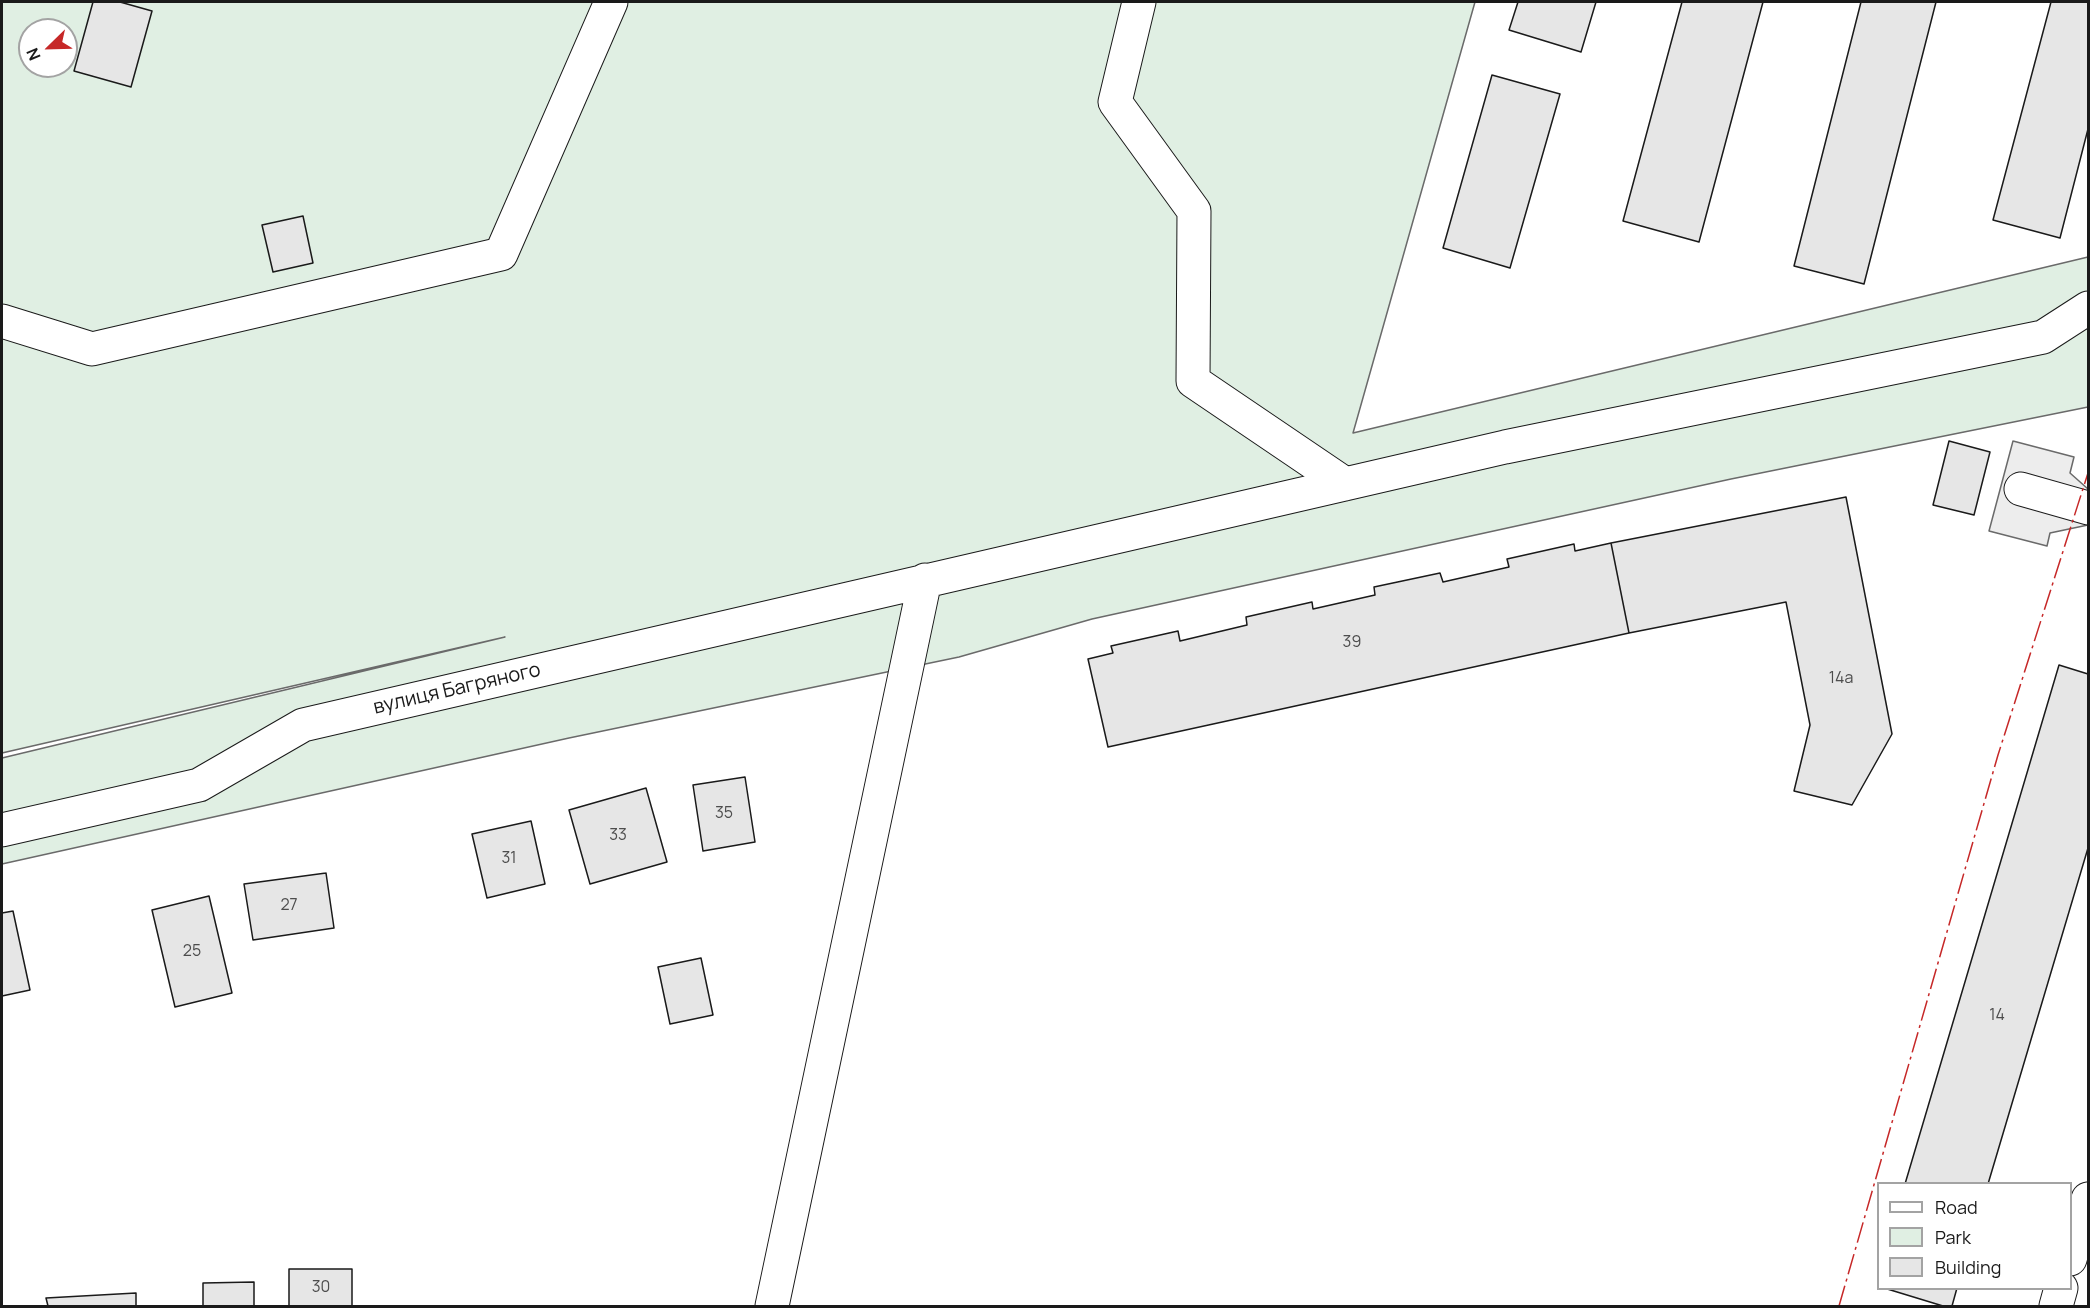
<!DOCTYPE html>
<html>
<head>
<meta charset="utf-8">
<style>
	body { margin:0 }
	#map { position:relative; width:2090px; height:1308px; overflow:hidden; background:#fff; font-family:Manrope,sans-serif }
	canvas { display:block }
	.frame { position:absolute; inset:0; border:3px solid #1a1a1a; pointer-events:none }
	.legend { position:absolute; left:1877px; top:1182px; width:195px; height:108px; box-sizing:border-box; background:#fff; border:2px solid #a3a3a3; margin:0; padding:8px 10px; list-style:none; font-size:18px; color:#1a1a1a }
	.legend li { display:flex; align-items:center; gap:12px; height:30px }
	.legend b { width:30px; border:2px solid #a3a3a3 }
	.north { position:absolute; left:18px; top:18px; width:60px; height:60px; box-sizing:border-box; background:#fff; border:2px solid #a3a3a3; border-radius:50%; rotate:247deg; font-size:16px; font-weight:700; line-height:24px; text-align:center; color:#1a1a1a }
	.north::after { content:''; display:block; margin:auto; width:21px; height:27px; background:#c62828; clip-path:polygon(50% 0,100% 100%,50% 72%,0 100%) }
</style>
</head>
<body>
<div id="map">
<canvas width="2090" height="1308"></canvas>
<div class="frame"></div>
<ul class="legend">
<li><b style="height:8px;background:#fff"></b>Road</li>
<li><b style="height:16px;background:#e0efe3"></b>Park</li>
<li><b style="height:16px;background:#e6e6e6"></b>Building</li>
</ul>
<div class="north">N</div>
</div>
<script>
const ctx = document.querySelector('canvas').getContext('2d');
ctx.lineJoin = 'round';
function paint(path, color) { ctx.fillStyle = color; ctx.fill(path, 'evenodd'); }
const toPath = rows => new Path2D(rows.map(r => 'M' + r).join(''));
function stroke(path, color, width, dash) { ctx.strokeStyle = color; ctx.lineWidth = width; ctx.lineCap = dash ? 'butt' : 'round'; ctx.setLineDash(dash || []); ctx.stroke(path); }
function label(font, color, halo, rows, align = 'center') {
  ctx.font = font + ' Manrope,sans-serif'; ctx.lineWidth = 4.5; ctx.setLineDash([]); ctx.textBaseline = 'middle'; ctx.strokeStyle = halo; ctx.fillStyle = color; for (const [text, x, y, turn = 0] of rows) {
    ctx.save(); ctx.translate(x, y); ctx.rotate((+turn || 0) * Math.PI / 180); ctx.textAlign = isNaN(turn) ? turn : align; if (halo) ctx.strokeText(text, 0, 0); ctx.fillText(text, 0, 0); ctx.restore();
  }
}
const green = toPath([
	[2,2,1475,2,1353,433,2088,257,2088,407,1731,479,1092,619,959,657,569,738,2,864,2,758,505,637,2,753,2,2],
	[30,30,66,30,66,66,30,66,30,30]
]);
const parking = toPath([
	[2013,441,2074,457,2070,473,2088,489,2088,525,2050,533,2047,546,1989,531,2013,441]
]);
const building = toPath([
	[93,2,120,2,152,11,131,87,74,71,93,2],
	[1518,2,1596,2,1581,52,1509,30,1518,2],
	[1682,2,1763,2,1699,242,1623,221,1682,2],
	[1861,2,1936,2,1864,284,1794,266,1861,2],
	[2051,2,2088,2,2088,129,2060,238,1993,220,2051,2],
	[1492,75,1560,94,1510,268,1443,248,1492,75],
	[303,216,313,263,273,272,262,225,303,216],
	[1949,441,1990,452,1974,515,1933,505,1949,441],
	[1846,497,1892,734,1852,805,1794,791,1810,725,1786,602,1629,633,1611,543,1846,497],
	[1611,543,1629,633,1108,747,1088,659,1113,653,1111,646,1178,631,1180,641,1247,625,1246,617,1312,602,1313,609,1375,595,1374,587,1440,573,1443,582,1509,567,1507,559,1574,544,1575,551,1611,543],
	[2059,665,2088,674,2088,848,1988,1184,1905,1184,2059,665],
	[745,777,755,842,703,851,693,785,745,777],
	[646,788,667,862,590,884,569,810,646,788],
	[531,821,545,884,487,898,472,834,531,821],
	[326,873,334,928,253,940,244,884,326,873],
	[209,896,232,993,175,1007,152,910,209,896],
	[13,911,30,990,2,996,2,913,13,911],
	[701,958,713,1015,670,1024,658,967,701,958],
	[289,1269,352,1269,352,1306,289,1306,289,1269],
	[254,1282,254,1306,203,1306,203,1283,254,1282],
	[1884,1288,1957,1288,1952,1306,1943,1306,1884,1288],
	[136,1293,136,1306,48,1306,46,1298,136,1293]
]);
const minor = toPath([
	[1139,2,1115,102,1194,211,1193,381,1345,484],
	[2,321,92,349,501,254,611,2],
	[2021,489,2088,508],
	[2,830,199,785,303,725,1505,447,2043,337,2088,308],
	[772,1306,925,580]
]);
const major = toPath([
	[2070,1259,2088,1199],
	[2056,1306,2061,1288]
]);
const power = toPath([
	[1839,1306,1998,755,2088,473]
]);
const numberNames = [
	["39",1352,643],
	["14а",1841,679],
	["35",724,814],
	["33",618,836],
	["31",509,859],
	["27",289,906],
	["25",192,952],
	["14",1997,1016],
	["30",321,1288]
];
const streetNames = [
	["вулиця Багряного",457,689,-13]
];
paint(green, '#e0efe3');
stroke(green, '#6a6a6a', 1.5);
paint(parking, '#ededed');
stroke(parking, '#6a6a6a', 1.5);
paint(building, '#e6e6e6');
stroke(building, '#1a1a1a', 1.5);
stroke(minor, '#1a1a1a', 35);
stroke(major, '#1a1a1a', 35);
stroke(minor, '#fff', 33);
stroke(major, '#fff', 33);
stroke(power, '#c62828', 1.5, [21, 4.5, 3, 4.5]);
label('16px', '#4d4d4d', null, numberNames);
label('20px', '#1a1a1a', '#fff', streetNames);
</script>
</body>
</html>
